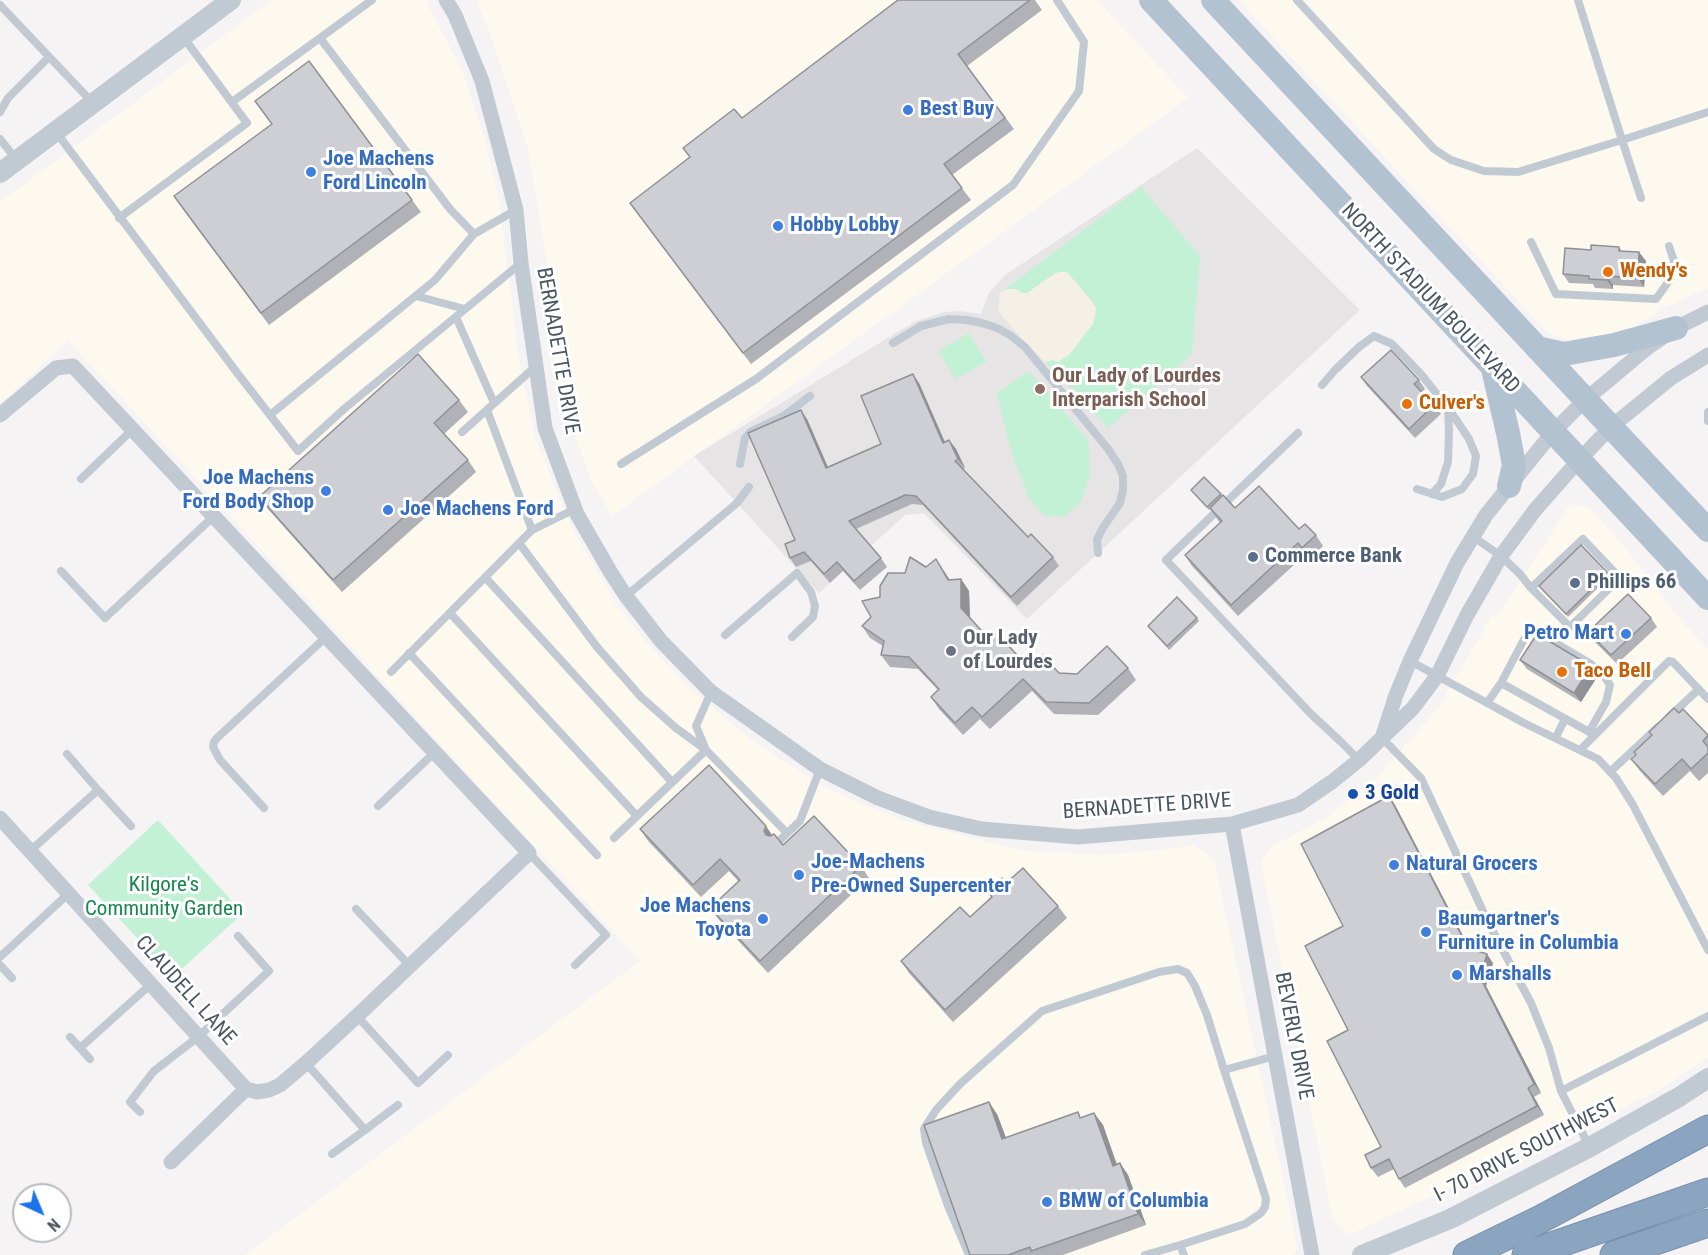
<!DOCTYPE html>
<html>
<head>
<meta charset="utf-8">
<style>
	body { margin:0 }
	#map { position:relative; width:1708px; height:1255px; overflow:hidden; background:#f5f3f3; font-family:"Roboto Condensed",sans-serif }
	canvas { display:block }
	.north { position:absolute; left:12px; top:1183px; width:60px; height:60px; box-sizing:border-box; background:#fff; border:2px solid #b7bbc0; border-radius:50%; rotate:136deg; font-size:16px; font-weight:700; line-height:24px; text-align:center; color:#4a5661 }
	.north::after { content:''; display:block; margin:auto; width:21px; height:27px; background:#1a73e8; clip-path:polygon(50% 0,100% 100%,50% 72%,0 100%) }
</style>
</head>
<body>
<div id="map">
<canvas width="1708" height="1255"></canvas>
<div class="north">N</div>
</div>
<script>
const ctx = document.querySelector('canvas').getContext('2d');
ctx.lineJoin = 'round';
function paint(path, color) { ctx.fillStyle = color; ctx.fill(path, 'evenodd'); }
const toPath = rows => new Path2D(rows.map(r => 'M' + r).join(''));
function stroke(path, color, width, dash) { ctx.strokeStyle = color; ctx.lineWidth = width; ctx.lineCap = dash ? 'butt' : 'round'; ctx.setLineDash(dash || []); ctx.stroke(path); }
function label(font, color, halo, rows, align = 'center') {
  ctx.font = font + ' "Roboto Condensed",sans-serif'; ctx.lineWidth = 6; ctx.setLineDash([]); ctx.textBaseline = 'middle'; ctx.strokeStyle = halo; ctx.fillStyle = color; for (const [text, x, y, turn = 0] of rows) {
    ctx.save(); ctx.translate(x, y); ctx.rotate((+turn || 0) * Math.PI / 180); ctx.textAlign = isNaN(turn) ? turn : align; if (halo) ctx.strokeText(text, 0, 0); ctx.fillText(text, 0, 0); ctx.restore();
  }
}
const commercial = toPath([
	[272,0,425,0,463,72,486,143,499,200,520,366,536,440,572,528,616,603,646,642,692,690,755,743,831,791,908,822,949,832,1018,850,1099,855,1159,850,1194,845,1214,860,1298,1249,1293,1255,245,1255,640,961,68,340,0,404,0,202],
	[476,0,1097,0,1188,98,612,516,591,480,556,383,548,269,527,146,489,30],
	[1238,0,1708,0,1708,288,1661,309,1626,333,1565,339,1547,332],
	[1570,504,1589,507,1623,545,1681,620,1708,650,1708,1057,1658,1091,1349,1235,1333,1220,1261,862,1270,848,1327,817,1381,773,1437,709,1492,616,1500,613]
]);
const education = toPath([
	[1197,148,1360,310,1027,619,924,513,905,515,819,593,694,456,914,322,944,312,960,311,981,314,989,293,1005,275]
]);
const green = toPath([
	[1141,187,1200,256,1192,354,1108,428,998,311,1000,293],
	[969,333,986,362,955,379,939,351],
	[1027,372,1031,373,1087,439,1089,444,1090,475,1081,502,1064,517,1043,515,1029,498,1013,457,1003,420,997,393],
	[158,820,243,913,173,977,88,885]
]);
const sand = toPath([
	[1060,272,1067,272,1091,300,1096,308,1095,316,1093,324,1069,355,1058,362,1053,360,1045,362,1022,339,998,311,1000,293,1006,289,1016,289,1022,293,1027,293,1054,274]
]);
const service = toPath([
	[1297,0,1434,149,1451,160,1484,171,1518,172,1622,140,1641,198],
	[1578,0,1622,140,1708,112],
	[0,5,92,102],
	[320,38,450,209,474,234],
	[232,102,372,0],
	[0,112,8,98,49,57],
	[56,132,238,374,298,451,344,409,521,263],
	[0,139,16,159],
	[119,218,247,123,184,38],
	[1531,242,1556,294,1656,299,1671,278,1674,261,1669,246],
	[416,296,465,309],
	[456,317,494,403],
	[893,343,921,326,949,319,967,320,982,323,997,328,1010,335,1025,347,1108,449,1118,464,1123,476,1123,490,1120,503,1102,529,1097,540,1098,553],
	[1322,385,1335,370,1359,347,1374,336,1392,344,1420,373,1449,409,1469,439,1476,456,1473,474,1462,489,1442,497,1417,489],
	[1708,412,1708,421],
	[270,415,435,280,474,234,516,210],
	[462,432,535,367],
	[1298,433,1166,560,1310,713,1340,741,1359,760],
	[621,464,756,379,1013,185,1079,91,1084,42,1057,0],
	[740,464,745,438,750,432,785,415,810,396],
	[81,479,133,429],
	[1432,494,1441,484,1448,462,1449,431,1448,407],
	[532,530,575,509],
	[1472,536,1501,556,1520,574,1531,588,1570,627,1620,578,1583,539,1531,588],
	[519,543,597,647,641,697,676,728,706,750,786,832],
	[61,571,105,618,214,516],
	[485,577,672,782],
	[626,596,737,503,749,487],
	[450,613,637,816],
	[725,635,797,573,811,592,815,606,813,617,792,637],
	[409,653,597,855],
	[1410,661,1524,723,1598,759,1616,778,1633,805,1708,950],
	[391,672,532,530,487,410],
	[1501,683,1591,733],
	[1487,703,1501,683,1530,628,1591,664,1603,674,1610,685,1606,702,1589,732],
	[1669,717,1699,689],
	[1556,737,1565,719],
	[1382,738,1421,778,1489,924,1531,1003,1549,1048,1561,1091,1589,1146],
	[1580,750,1669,661,1673,662,1708,699],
	[67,754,98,790],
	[1610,772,1658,727],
	[378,806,435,752],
	[264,808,220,760,213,747,214,742,217,738,327,636],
	[614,838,706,750,696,726,711,692],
	[778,842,800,821,820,769],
	[30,851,98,790,131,826],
	[529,853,606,935,575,965],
	[356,909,410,966],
	[0,957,68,894],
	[0,965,12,978],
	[357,1016,418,1083,448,1055],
	[70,1037,80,1048],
	[90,1059,80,1048,151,984],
	[306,1063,365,1130,398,1105],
	[1561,1091,1708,1016],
	[140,1112,130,1102,154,1071,198,1037,269,971,238,936],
	[332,1154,365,1130],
	[1180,1245,1245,1224,1261,1213,1265,1207,1266,1199,1262,1186,1224,1070,1275,1056],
	[969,1255,948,1206,926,1143,924,1129,936,1110,960,1084,1042,1011,1159,972,1178,969,1187,973,1195,986,1207,1015,1224,1070],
	[1145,1255,1180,1245,1184,1255]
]);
const minor = toPath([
	[446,0,455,15,482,81,516,210,521,263,545,428,577,514,611,573,626,596,661,641,711,692,820,769,878,798,929,817,982,829,1078,837,1232,824,1298,805,1333,781,1359,760,1413,708,1437,676,1467,615,1501,556,1535,510,1579,460,1611,427,1671,378,1708,355],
	[0,415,56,368,73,366,529,853,357,1016,306,1063,280,1085,269,1090,257,1092,246,1089,0,818],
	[1383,735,1396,695,1410,661,1457,563,1486,515,1553,432,1585,400,1647,348,1676,328,1708,312],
	[1232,824,1312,1255],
	[171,1162,246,1089]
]);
const tertiary = toPath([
	[0,173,231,0],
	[1362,1255,1450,1219,1590,1147,1679,1097,1708,1078]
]);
const primary = toPath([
	[1151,0,1708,598],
	[1213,0,1611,427,1708,530],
	[1537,348,1564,354,1614,345,1676,328],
	[1493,369,1508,433,1514,465,1509,486]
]);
const motorway = toPath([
	[1467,1255,1541,1219,1708,1129],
	[1526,1255,1708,1192],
	[1614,1255,1708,1223]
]);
const wall = toPath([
	[898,0,1035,0,1042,10,967,66,1014,129,952,175,971,200,751,364,630,203],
	[412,200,421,212,269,325,182,208],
	[1619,247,1622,251,1646,261,1644,287,1613,285,1613,289,1595,288,1593,284,1569,283,1563,274,1591,250],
	[1361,377,1419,380,1425,389,1422,392,1434,405,1441,414,1415,438,1367,386],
	[919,383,945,442,949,440,956,449,965,468,963,469,1028,537,1053,557,1059,566,1017,606,923,505,912,504,856,529,881,558,887,567,860,590,843,571,830,583,811,561,796,567,790,558,795,540,807,419,828,467,881,444],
	[459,400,468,412,444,434,468,460,476,472,342,592,268,509,259,497],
	[1191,490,1221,494,1235,508,1316,535,1323,546,1310,559,1306,554,1238,616,1192,566,1185,555,1220,523,1210,509,1209,510],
	[926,567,944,571,950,580,961,579,969,591,970,617,989,639,1028,667,1059,673,1077,674,1128,668,1136,680,1098,715,1054,714,1032,691,990,729,980,719,963,735,939,709,931,697,938,690,918,669,890,667,881,655,883,646,870,638,862,626,871,617,880,597,905,573],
	[1608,573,1610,576,1568,617,1539,586],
	[1197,618,1199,621,1169,650,1148,626],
	[1651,618,1657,627,1617,664,1594,641,1588,632],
	[1520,660,1590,668,1597,677,1581,702,1527,669],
	[1679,713,1708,735,1708,773,1699,781,1690,771,1663,796,1640,771,1631,759,1636,755,1634,752,1652,736,1649,732],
	[1389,796,1395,805,1470,949,1493,963,1486,986,1541,1093,1534,1097,1544,1115,1405,1188,1399,1179,1394,1169,1378,1177,1371,1168,1381,1147,1348,1030,1343,926],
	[640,829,772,835,783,845,861,866,869,878,768,973,719,920,710,908,739,882,729,871,701,897,648,841],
	[1006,883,1058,906,1067,918,953,1022,909,973,901,961,970,917,991,897,988,892],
	[1094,1113,1103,1125,1117,1164,1120,1163,1128,1175,1146,1225,1063,1255,970,1255,997,1114,1006,1138,1082,1118]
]);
const shadedWall = toPath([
	[1639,252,1646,261,1644,287,1638,278],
	[1607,276,1613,285,1613,289,1607,280],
	[913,374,919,383,949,452,943,443],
	[801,410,807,419,832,477,826,468],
	[949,440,956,449,965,468,958,459],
	[936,559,944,571,957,592,948,580],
	[961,579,969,591,970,620,961,608],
	[1590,668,1597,677,1581,702,1574,693],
	[1389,796,1395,805,1474,957,1468,948],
	[766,826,774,838,772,843,764,831],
	[1487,954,1493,963,1486,986,1541,1093,1534,1084,1480,977],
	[1528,1088,1534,1097,1544,1115,1537,1106],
	[989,1102,997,1114,1011,1151,1002,1139],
	[1094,1113,1103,1125,1121,1178,1113,1166],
	[1120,1163,1128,1175,1146,1225,1138,1214]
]);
const building = toPath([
	[898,0,1030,0,958,54,1005,118,944,164,962,188,743,353,630,203,690,157,683,148,734,109,742,118,898,0],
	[309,61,412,200,261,313,174,196,272,124,255,101,309,61],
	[1591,245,1619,247,1619,251,1639,252,1638,278,1607,276,1607,280,1589,279,1589,276,1563,274,1565,248,1591,250,1591,245],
	[1391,350,1419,380,1414,384,1434,405,1409,429,1361,377,1391,350],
	[418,354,459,400,434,423,468,460,333,580,259,497,418,354],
	[913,374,943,443,949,440,958,459,955,461,1028,537,1031,534,1053,557,1011,597,916,496,905,495,849,521,881,558,854,581,837,562,824,574,804,552,790,558,785,544,795,540,748,433,801,410,826,468,881,444,861,396,913,374],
	[1204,477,1221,494,1207,507,1191,490,1204,477],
	[1259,486,1299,529,1305,524,1316,535,1302,548,1298,543,1231,605,1185,555,1222,521,1210,508,1223,495,1235,508,1259,486],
	[1581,545,1608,573,1566,614,1539,586,1581,545],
	[910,557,926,567,936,559,948,580,961,579,961,608,989,639,997,633,1028,667,1042,655,1059,673,1077,674,1107,646,1128,668,1089,703,1046,702,1023,679,982,717,972,707,955,723,931,697,939,689,909,657,881,655,884,641,862,626,871,617,862,601,880,597,880,586,888,573,905,573,910,557],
	[1628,594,1651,618,1611,655,1588,632,1628,594],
	[1177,597,1197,618,1167,646,1148,626,1177,597],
	[1537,634,1581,660,1590,668,1574,693,1520,660,1537,634],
	[1674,708,1679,713,1683,709,1708,735,1703,741,1708,747,1708,753,1691,769,1682,759,1655,784,1631,759,1636,755,1634,752,1652,735,1649,732,1674,708],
	[709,765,766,826,764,831,766,835,770,836,774,834,783,845,814,816,861,866,760,961,710,908,740,880,720,859,693,885,640,829,709,765],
	[1389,796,1468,948,1487,954,1480,977,1534,1084,1528,1088,1537,1106,1399,1179,1389,1159,1371,1168,1365,1155,1381,1147,1327,1041,1348,1030,1305,946,1343,926,1301,844,1389,796],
	[1023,868,1058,906,945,1010,901,961,960,907,970,917,992,897,988,892,1002,878,1006,883,1023,868],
	[989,1102,1002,1139,1078,1112,1080,1118,1094,1113,1113,1166,1120,1163,1138,1214,1031,1251,1030,1247,1008,1255,970,1255,924,1125,989,1102]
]);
const markers = [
	[908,110,6,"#3f7fe0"],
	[311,172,6,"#3f7fe0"],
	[778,226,6,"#3f7fe0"],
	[1608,272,6,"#e8710a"],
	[1040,389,6,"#8d6e63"],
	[1407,404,6,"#e8710a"],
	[326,491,6,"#3f7fe0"],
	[388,510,6,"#3f7fe0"],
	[1253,557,6,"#5c6f8a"],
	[1575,583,6,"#5c6f8a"],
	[1626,634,6,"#3f7fe0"],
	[951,651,6,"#6b7280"],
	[1562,672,6,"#e8710a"],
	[1353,794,6,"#1a4fb4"],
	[1394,865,6,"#3f7fe0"],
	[799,875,6,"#3f7fe0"],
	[763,919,6,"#3f7fe0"],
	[1426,932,6,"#3f7fe0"],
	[1457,975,6,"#3f7fe0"],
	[1047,1202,6,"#3f7fe0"]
];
const shopNames = [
	["Best Buy",920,110],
	["Joe Machens",323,160],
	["Ford Lincoln",323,184],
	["Hobby Lobby",790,226],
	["Joe Machens",314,479,"right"],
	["Ford Body Shop",314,503,"right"],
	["Joe Machens Ford",400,510],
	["Petro Mart",1614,634,"right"],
	["Joe-Machens",811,863],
	["Pre-Owned Supercenter",811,887],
	["Natural Grocers",1406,865],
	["Joe Machens",751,907,"right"],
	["Toyota",751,931,"right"],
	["Baumgartner's",1438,920],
	["Furniture in Columbia",1438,944],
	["Marshalls",1469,975],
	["BMW of Columbia",1059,1202]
];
const foodNames = [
	["Wendy's",1620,272],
	["Culver's",1419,404],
	["Taco Bell",1574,672]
];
const streetNames = [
	["NORTH STADIUM BOULEVARD",1430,299,47],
	["BERNADETTE DRIVE",557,351,80],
	["BERNADETTE DRIVE",1147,807,-4],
	["CLAUDELL LANE",185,991,48],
	["BEVERLY DRIVE",1293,1036,79],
	["I- 70 DRIVE SOUTHWEST",1527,1151,-27]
];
const educationNames = [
	["Our Lady of Lourdes",1052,377],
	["Interparish School",1052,401]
];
const serviceNames = [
	["Commerce Bank",1265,557],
	["Phillips 66",1587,583]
];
const worshipNames = [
	["Our Lady",963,639],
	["of Lourdes",963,663]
];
const transitNames = [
	["3 Gold",1365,794]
];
const parkNames = [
	["Kilgore's",164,886],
	["Community Garden",164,910]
];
paint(commercial, '#fdf9ef');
paint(education, '#e6e4e5');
paint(green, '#c3f1d5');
paint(sand, '#f5f0e5');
stroke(motorway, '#7690ad', 29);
stroke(service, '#c1cad2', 8);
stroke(minor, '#c1cad2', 15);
stroke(tertiary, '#c1cad2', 20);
stroke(primary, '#b3c2d1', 24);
stroke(motorway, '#8ba5c1', 27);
paint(wall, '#b0b2b7');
paint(shadedWall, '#909195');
paint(building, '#cdcfd5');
stroke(building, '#909195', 1.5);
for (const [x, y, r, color] of markers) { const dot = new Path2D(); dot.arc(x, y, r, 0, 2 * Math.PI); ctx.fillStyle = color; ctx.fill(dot); stroke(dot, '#fff', 2); }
label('bold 21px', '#366cbe', '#fff', shopNames, 'left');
label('bold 21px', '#c56008', '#fff', foodNames, 'left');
label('21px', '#4a5661', '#fff', streetNames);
label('bold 21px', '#785e54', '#fff', educationNames, 'left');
label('bold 21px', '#4e5e75', '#fff', serviceNames, 'left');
label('bold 21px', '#5b616d', '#fff', worshipNames, 'left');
label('bold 21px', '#164399', '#fff', transitNames, 'left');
label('21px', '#17864f', '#fff', parkNames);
</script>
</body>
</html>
